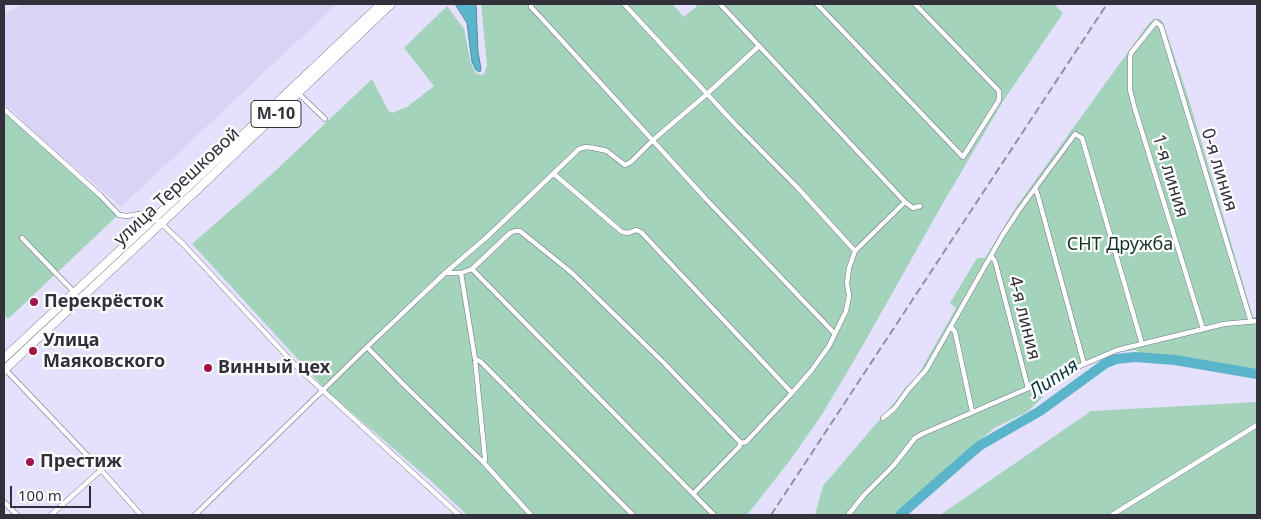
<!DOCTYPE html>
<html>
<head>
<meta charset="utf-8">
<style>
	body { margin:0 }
	#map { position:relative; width:1261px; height:519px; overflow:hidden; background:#e5e1fd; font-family:"Noto Sans",sans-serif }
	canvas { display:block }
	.frame { position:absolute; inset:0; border:5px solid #32303b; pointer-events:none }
	.scale { position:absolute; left:10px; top:486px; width:81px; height:22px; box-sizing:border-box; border:2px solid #32303b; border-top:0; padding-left:6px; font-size:15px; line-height:18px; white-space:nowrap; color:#32303b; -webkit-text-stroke:4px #fff; paint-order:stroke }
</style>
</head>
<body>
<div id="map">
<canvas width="1261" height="519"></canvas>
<div class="frame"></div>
<div class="scale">100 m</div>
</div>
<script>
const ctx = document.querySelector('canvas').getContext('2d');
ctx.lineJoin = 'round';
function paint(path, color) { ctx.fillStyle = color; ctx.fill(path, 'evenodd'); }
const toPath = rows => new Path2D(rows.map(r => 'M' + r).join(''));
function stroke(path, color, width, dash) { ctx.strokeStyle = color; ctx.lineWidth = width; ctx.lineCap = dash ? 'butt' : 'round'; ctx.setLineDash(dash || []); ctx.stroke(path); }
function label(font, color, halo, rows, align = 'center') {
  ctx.font = font + ' "Noto Sans",sans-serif'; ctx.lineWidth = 4.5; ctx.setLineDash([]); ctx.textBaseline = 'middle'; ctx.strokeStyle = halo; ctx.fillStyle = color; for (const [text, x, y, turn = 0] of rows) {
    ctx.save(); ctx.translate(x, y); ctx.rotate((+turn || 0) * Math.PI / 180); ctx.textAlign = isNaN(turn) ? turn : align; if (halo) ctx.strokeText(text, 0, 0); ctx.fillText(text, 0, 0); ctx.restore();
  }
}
const built = toPath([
	[23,4,337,4,121,207,22,122,23,120,4,104,4,15]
]);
const green = toPath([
	[481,4,672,4,684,17,699,4,1054,4,1063,13,1002,103,943,203,863,345,823,413,791,459,747,515,467,515,430,480,328,392,192,244,273,173,372,79,388,110,392,113,407,107,434,86,404,48,447,6,464,29,471,64,476,73,480,75,484,74,487,65],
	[1154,19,1160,19,1163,22,1189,100,1253,317,1257,317,1257,369,1171,356,1141,354,1135,350,1114,353,1038,386,1043,397,1027,412,996,427,970,448,949,467,908,515,815,515,823,486,898,398,905,388,918,375,956,308,950,303,977,258,985,258,1016,207,1149,23],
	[4,111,91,189,117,216,8,319,4,314],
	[1257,402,1257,515,940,515,1091,411]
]);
const water = toPath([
	[455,4,476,4,478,52,481,69,480,72,476,70,472,62,467,23,455,4]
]);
const river = toPath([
	[900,515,979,446,1040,411,1106,363,1116,359,1135,357,1175,360,1257,374]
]);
const street = toPath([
	[531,4,531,7,545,22,706,199,835,334],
	[624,4,734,123,797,187,855,251],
	[720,4,905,202,913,208,920,206],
	[817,4,963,157,999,100,999,91,915,4],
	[298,93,325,119],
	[4,109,100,195,119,215,127,216,146,213,161,223,184,245,295,365,459,515],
	[554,174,622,232,628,233,636,230,641,232,792,393],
	[1035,188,1038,196,1084,364],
	[22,238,74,292],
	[991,256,995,261,1028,388],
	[472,269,714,515],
	[445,273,461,273,472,269,510,233,515,231,520,231,572,273,665,364,741,443,746,442,792,393,811,371,829,346,846,311,849,296,847,283,849,268,855,251,905,202],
	[461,273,475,359,485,458,484,463],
	[951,327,955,332,972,411],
	[1203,329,1134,106,1130,90,1130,58,1131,53,1156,22,1161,26,1251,322],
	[367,347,404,385,484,463,531,515],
	[475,359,480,361,633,515],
	[5,369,101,470,141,515],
	[883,418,895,408,908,390,926,370,1002,236,1019,210,1075,134,1082,138,1142,344],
	[693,494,739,447,741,443],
	[4,502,17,515],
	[51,515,101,470],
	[195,515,367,347,445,273,487,237,579,149,586,147,594,148,607,151,625,165,631,162,653,140,707,94,759,46],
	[848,515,864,495,894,465,915,438,922,434,1117,350,1224,324,1257,321],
	[1112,515,1257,425]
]);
const highway = toPath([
	[4,358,192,183,381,4],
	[4,370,198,189,391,4]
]);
const rail = toPath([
	[771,515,1107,4]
]);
const markers = [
	[34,302,5,"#a6124c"],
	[33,351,5,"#a6124c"],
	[208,368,5,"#a6124c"],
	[30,462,5,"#a6124c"]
];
const shields = [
	[276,114,50]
];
const shieldNames = [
	["М-10",276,114]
];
const streetNames = [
	["0-я линия",1219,170,73],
	["1-я линия",1170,176,73],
	["улица Терешковой",177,187,-43],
	["4-я линия",1024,318,76]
];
const parkNames = [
	["СНТ Дружба",1120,245]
];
const poiNames = [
	["Перекрёсток",44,302],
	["Улица",43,341],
	["Маяковского",43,362],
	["Винный цех",218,368],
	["Престиж",40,462]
];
const waterNames = [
	["Липня",1054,379,-34]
];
paint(built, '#d9d3f6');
paint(green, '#a3d3ba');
paint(water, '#5ab5ca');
stroke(water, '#4e8d9f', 1);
stroke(river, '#5ab5ca', 10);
stroke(street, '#747089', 5.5);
stroke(highway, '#747089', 9);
stroke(street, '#fff', 4.5);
stroke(highway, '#fff', 8);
stroke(rail, '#928fa3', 2, [8, 4]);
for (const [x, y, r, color] of markers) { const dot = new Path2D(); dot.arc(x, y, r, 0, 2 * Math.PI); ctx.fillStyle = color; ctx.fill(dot); stroke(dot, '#fff', 2); }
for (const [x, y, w] of shields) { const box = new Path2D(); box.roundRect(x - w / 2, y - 13.5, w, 27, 4); ctx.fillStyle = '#fff'; ctx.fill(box); stroke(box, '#32303b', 1); }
label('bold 16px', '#32303b', null, shieldNames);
label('18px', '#32303b', '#fff', streetNames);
label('18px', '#123425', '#fff', parkNames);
label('bold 18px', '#32303b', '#fff', poiNames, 'left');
label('italic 19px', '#0c3841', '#fff', waterNames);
</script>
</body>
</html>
